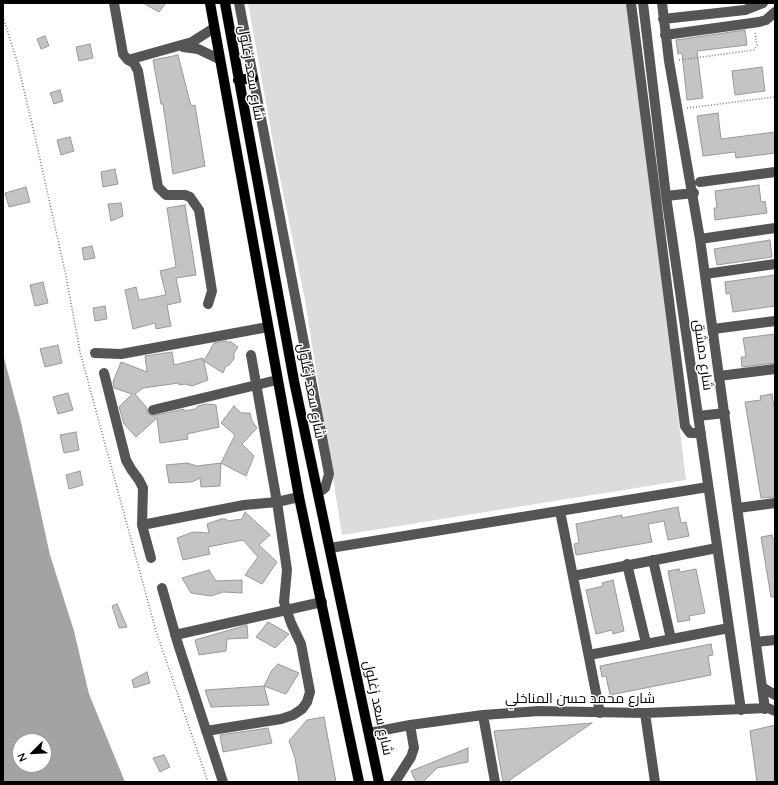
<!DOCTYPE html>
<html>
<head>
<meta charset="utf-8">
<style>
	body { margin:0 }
	#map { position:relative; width:778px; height:785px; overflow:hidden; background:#fff; font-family:Quicksand,sans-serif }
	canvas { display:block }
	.frame { position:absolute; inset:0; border:4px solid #000; pointer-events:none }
	.north { position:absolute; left:12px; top:733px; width:40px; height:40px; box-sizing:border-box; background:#fff; border:1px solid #999; border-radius:50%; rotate:246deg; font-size:11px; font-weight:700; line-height:16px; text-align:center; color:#000 }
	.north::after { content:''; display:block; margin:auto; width:14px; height:18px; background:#000; clip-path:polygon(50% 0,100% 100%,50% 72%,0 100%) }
</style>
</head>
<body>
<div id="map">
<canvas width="778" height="785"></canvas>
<div class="frame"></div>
<div class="north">N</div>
</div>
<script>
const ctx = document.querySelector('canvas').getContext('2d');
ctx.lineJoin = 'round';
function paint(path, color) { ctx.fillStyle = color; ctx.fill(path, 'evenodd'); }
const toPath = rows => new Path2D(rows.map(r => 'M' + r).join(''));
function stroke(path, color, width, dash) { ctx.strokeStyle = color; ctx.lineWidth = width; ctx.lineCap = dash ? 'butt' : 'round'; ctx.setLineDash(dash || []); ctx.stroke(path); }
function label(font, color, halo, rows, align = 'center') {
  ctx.font = font + ' Quicksand,Cairo,sans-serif'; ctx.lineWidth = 3; ctx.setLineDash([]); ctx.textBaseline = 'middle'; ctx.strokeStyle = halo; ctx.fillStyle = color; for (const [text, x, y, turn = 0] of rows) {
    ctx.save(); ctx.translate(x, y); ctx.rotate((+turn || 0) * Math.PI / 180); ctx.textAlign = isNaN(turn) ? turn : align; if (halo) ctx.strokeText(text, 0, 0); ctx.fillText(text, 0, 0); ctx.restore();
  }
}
const green = toPath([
	[248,3,627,3,686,480,342,535,305,300,275,153]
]);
const water = toPath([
	[3,354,21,422,50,555,74,631,89,694,125,782,3,782],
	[20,741,44,741,44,765,20,765]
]);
const building = toPath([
	[143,3,166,3,159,12,143,3],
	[745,30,747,45,697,51,703,98,687,100,682,53,678,54,676,40,745,30],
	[45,36,49,46,41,49,37,39,45,36],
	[90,44,93,58,79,61,76,47,90,44],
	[178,55,191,106,195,105,205,166,173,174,163,104,161,104,153,60,178,55],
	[762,67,765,91,735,95,732,71,762,67],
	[60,90,63,101,54,104,50,93,60,90],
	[718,113,721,139,775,132,775,153,736,158,735,152,703,156,697,116,718,113],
	[70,137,74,151,61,155,57,140,70,137],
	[115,169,118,184,103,187,101,172,115,169],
	[759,185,761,202,765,201,767,213,715,220,714,208,717,208,715,191,759,185],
	[26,187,30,202,9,207,5,193,26,187],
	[121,203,123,216,111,221,108,204,121,203],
	[185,205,196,275,176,278,181,302,167,305,171,326,156,329,155,323,133,329,125,290,136,287,139,300,166,295,160,271,176,267,167,208,185,205],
	[770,240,772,257,717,265,714,249,770,240],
	[92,246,95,258,84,260,82,248,92,246],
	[775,275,775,306,733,312,730,293,726,294,725,282,775,275],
	[43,282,48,303,35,306,30,285,43,282],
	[105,306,107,319,95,321,93,308,105,306],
	[775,334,775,363,742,367,741,357,746,357,743,338,775,334],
	[226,341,229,343,230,341,238,347,234,353,234,359,229,365,226,366,223,373,204,361,214,343,226,341],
	[58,345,62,363,45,367,40,349,58,345],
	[172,352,174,365,203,358,208,380,192,386,185,384,179,385,179,383,143,388,135,394,147,408,147,412,152,416,184,409,184,411,195,409,198,406,206,404,216,405,219,427,187,434,188,439,160,443,157,418,136,437,124,424,119,407,132,394,114,388,113,382,121,362,147,372,145,356,172,352],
	[68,393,73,410,58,414,53,397,68,393],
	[772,394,775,413,775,497,761,498,745,402,761,400,760,396,772,394],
	[234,406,241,413,250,413,252,421,257,428,242,444,254,456,246,476,221,463,235,435,221,423,234,406],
	[76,432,79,450,64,453,60,435,76,432],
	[187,463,197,466,221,463,220,486,201,487,200,478,192,482,169,483,166,465,187,463],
	[80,471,83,485,69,489,66,475,80,471],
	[678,507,681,523,686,522,689,536,668,540,664,521,648,524,652,542,576,555,574,544,579,543,576,524,622,515,622,518,678,507],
	[245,512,270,535,259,545,277,562,262,584,245,575,258,557,243,540,208,547,210,554,183,560,177,538,193,532,209,533,207,524,221,519,226,519,228,521,242,519,245,512],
	[772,535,773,539,775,538,775,597,771,597,761,537,772,535],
	[679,569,680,572,696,569,705,613,689,616,690,620,678,622,668,571,679,569],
	[209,570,216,581,242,580,242,593,223,592,211,596,191,593,182,578,209,570],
	[613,580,624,631,613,634,612,630,596,634,586,590,603,586,602,583,613,580],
	[117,604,127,627,119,628,112,606,117,604],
	[268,622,289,634,275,648,256,637,268,622],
	[247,625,248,638,227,639,226,651,199,655,195,640,247,625],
	[711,644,713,655,708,656,711,675,610,695,606,676,602,677,600,666,711,644],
	[278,664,299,673,286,694,264,686,272,670,278,664],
	[147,672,150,683,134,688,132,680,147,672],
	[264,686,269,705,211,707,205,690,264,686],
	[324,717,336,782,299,782,295,758,289,741,307,720,324,717],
	[592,723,507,782,503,782,494,731,592,723],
	[775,725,775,782,757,782,750,731,775,725],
	[268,728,272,743,223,752,220,735,268,728],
	[468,748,468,762,437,768,423,782,416,782,411,771,468,748],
	[164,755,170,767,160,772,153,758,164,755]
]);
const path = toPath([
	[3,17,17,61,34,132,66,276,80,352,156,631,208,782],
	[679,60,754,50,757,46,755,31],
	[687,108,775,97]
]);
const minor = toPath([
	[114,3,123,54,128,60,134,63,138,71,158,187,166,195,185,195,190,197,199,210,212,291,208,304],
	[239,3,329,474,325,488,318,493],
	[631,3,685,426,690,433,701,433],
	[643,3,666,196,741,710],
	[662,3,669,61,700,239,765,709],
	[663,19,745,10,763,3],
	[665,35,759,22,766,20,775,12],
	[183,47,198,49,219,59],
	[128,60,192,42,214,28],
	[700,182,775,172],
	[666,196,694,193],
	[700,239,775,228],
	[705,274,775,264],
	[713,329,775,321],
	[95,353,121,354,268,327],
	[104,373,126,460,131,469,139,480,143,488,142,525,151,558],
	[719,376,775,369],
	[153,410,277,380],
	[698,416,725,413],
	[738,508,775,503],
	[560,511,600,713],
	[142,525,244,505,277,502,299,497],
	[330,548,708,487],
	[653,560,671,639],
	[627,564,646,643],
	[573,576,717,548],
	[162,588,178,644,223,782],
	[175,635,322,602],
	[756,642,775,640],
	[589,655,729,628],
	[762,687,775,695],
	[645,713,655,782],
	[483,715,495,782],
	[206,731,281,719,293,715,302,709,307,702,310,692,301,644,291,623,284,602,287,570,277,502,251,355],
	[369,733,410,725,483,715,539,711,645,713,768,708,775,711],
	[395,782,411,757,414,748,410,725]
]);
const major = toPath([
	[210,3,299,497,359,782],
	[225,3,294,381,379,782],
	[238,80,253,78]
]);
const streetNames = [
	["شارع سعد زغلول",251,73,80],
	["شارع دمشق",703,355,82],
	["شارع سعد زغلول",311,391,79],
	["شارع محمد حسن المناخلي",580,699],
	["شارع سعد زغلول",378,708,78]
];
paint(green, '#dcdcdc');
paint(water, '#a3a3a3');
paint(building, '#c4c4c4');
stroke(building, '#999', 1);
stroke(major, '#dbdbdb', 11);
stroke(path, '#777', 1.5, [1, 2]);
stroke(minor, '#555', 10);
stroke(major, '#000', 10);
label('14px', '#000', '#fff', streetNames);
</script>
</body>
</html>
